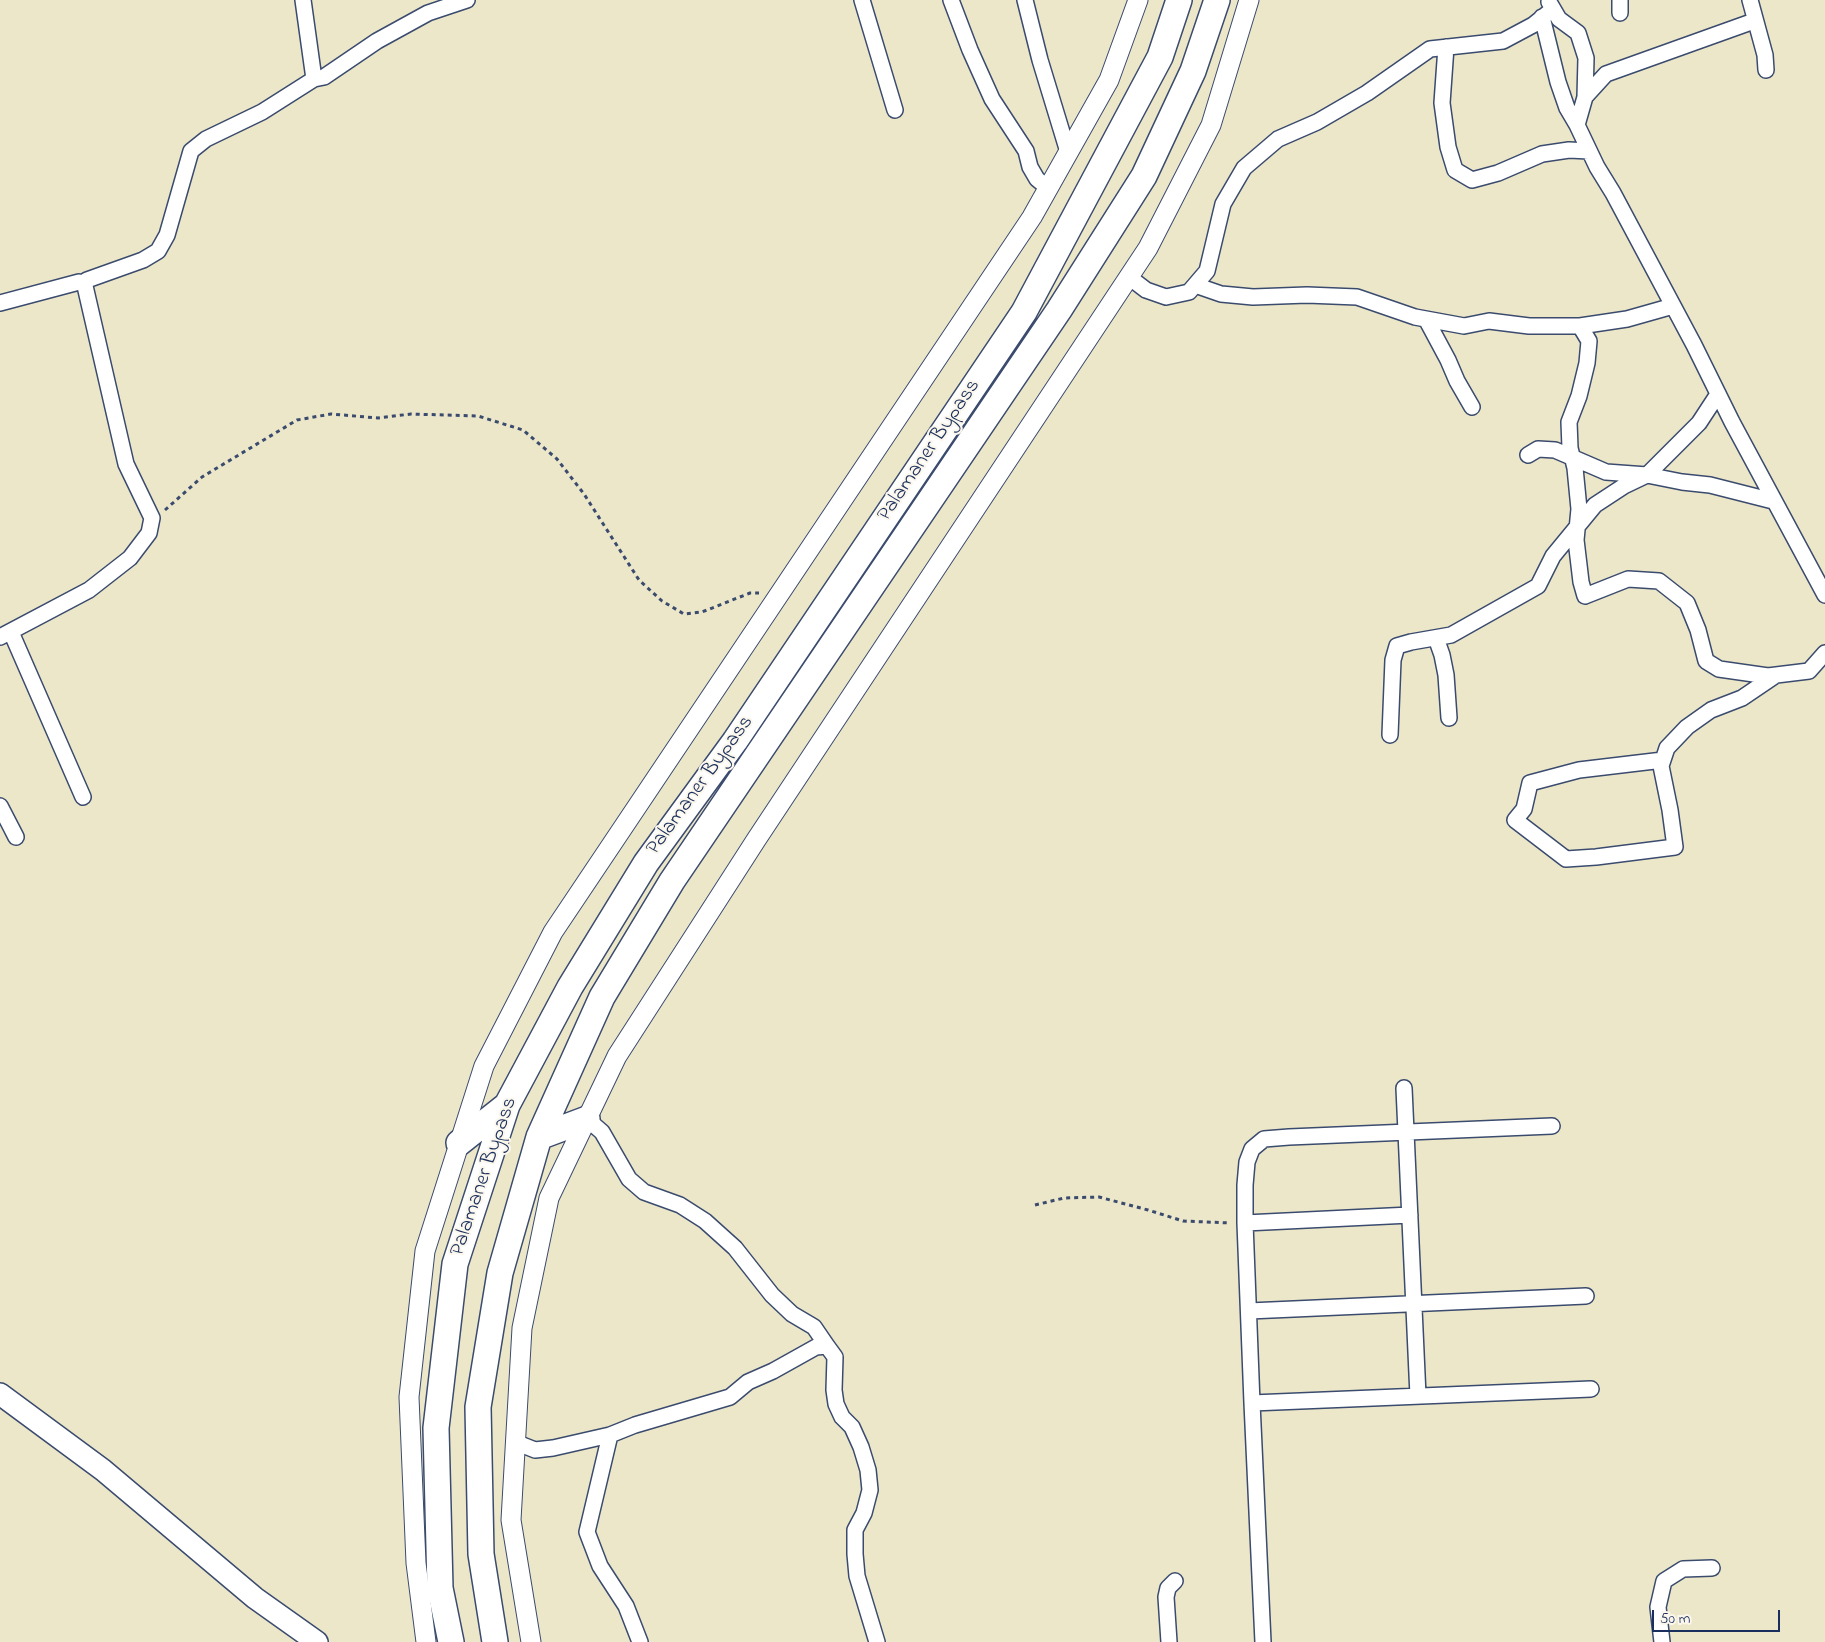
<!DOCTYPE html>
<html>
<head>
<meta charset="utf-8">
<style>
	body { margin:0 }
	#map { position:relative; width:1825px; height:1642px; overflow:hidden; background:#ede7ca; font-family:"Indie Flower",sans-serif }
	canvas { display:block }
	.scale { position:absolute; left:1652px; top:1610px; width:128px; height:22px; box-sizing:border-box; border:2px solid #1b2f5e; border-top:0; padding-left:6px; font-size:15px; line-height:18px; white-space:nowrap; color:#1b2f5e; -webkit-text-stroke:4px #fbf7ec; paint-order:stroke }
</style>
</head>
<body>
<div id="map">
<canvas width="1825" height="1642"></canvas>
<div class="scale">50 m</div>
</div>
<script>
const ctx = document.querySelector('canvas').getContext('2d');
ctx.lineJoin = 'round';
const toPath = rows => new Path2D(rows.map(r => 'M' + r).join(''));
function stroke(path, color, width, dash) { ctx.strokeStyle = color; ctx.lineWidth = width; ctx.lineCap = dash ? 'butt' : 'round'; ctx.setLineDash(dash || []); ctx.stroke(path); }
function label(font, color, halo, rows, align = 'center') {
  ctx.font = font + ' "Indie Flower",sans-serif'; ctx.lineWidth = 4; ctx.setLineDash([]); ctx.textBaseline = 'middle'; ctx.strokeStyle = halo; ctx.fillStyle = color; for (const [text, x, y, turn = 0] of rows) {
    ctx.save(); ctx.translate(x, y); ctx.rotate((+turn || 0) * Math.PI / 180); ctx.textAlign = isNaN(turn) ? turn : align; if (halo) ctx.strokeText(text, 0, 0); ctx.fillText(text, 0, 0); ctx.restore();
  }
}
const path = toPath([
	[165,510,202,477,297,420,331,414,378,418,411,414,478,416,523,430,557,459,584,494,639,580,662,601,684,614,702,612,750,593,759,593],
	[1035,1205,1064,1198,1099,1197,1148,1210,1183,1221,1230,1223]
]);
const minor = toPath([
	[303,0,314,79],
	[862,0,895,110],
	[951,0,970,50,992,99,1026,151,1030,167,1037,179,1048,188],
	[1025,0,1040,60,1068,152],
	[1750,0,1765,55,1766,70],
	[1549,2,1559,19,1578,33,1586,58,1585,97],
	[1620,13,1620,0],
	[1542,17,1558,82,1567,108,1577,125],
	[1754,21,1606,74,1585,97,1577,125,1597,167,1613,193,1694,345,1732,422,1825,595],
	[1446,47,1442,103,1448,147,1455,170,1472,180,1498,173,1542,154,1569,150,1589,151],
	[1129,277,1146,290,1166,297,1189,292,1207,271,1223,204,1244,168,1278,139,1317,122,1367,93,1430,49,1503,41,1533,25,1553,9],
	[1195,285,1221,294,1253,297,1307,295,1357,297,1415,317,1464,326,1489,321,1529,326,1580,326,1627,319,1673,306],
	[0,303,79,282,83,283,87,280,143,260,158,251,167,235,191,151,206,139,262,112,314,79,324,77,377,41,428,13,467,0],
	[1426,319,1448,360,1457,381,1472,407],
	[1580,326,1589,341,1587,363,1579,396,1569,422,1570,448,1575,468,1579,509,1576,540,1581,582,1585,596,1628,579,1659,581,1687,603,1698,630,1706,661,1719,669,1768,676,1809,671,1825,653],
	[1528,455,1538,449,1555,450,1606,472,1647,475,1682,482,1710,485,1773,501],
	[11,632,83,797],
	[0,637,89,590,130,558,149,533,152,518,126,464,85,286,83,283],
	[1436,638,1442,655,1446,675,1449,718],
	[1390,735,1393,660,1397,646,1411,642,1451,635,1538,586,1553,556,1595,505,1624,486,1647,475,1699,423,1718,394],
	[1663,760,1579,770,1530,783,1524,809,1515,820,1566,859,1596,857,1675,847,1670,810,1661,766,1667,748,1687,727,1711,710,1742,698,1776,675],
	[0,806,16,837],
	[1404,1088,1418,1396],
	[587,1119,602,1132,629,1179,644,1192,680,1205,705,1221,735,1248,772,1295,792,1314,814,1327,827,1346],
	[1245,1223,1410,1215],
	[1249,1311,1586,1296],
	[1252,1403,1591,1389],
	[515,1442,535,1450,553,1448,610,1435],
	[640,1642,626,1606,600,1566,587,1532,610,1435,635,1425,730,1397,748,1382,773,1371,816,1347,827,1346,835,1357,834,1390,836,1404,842,1417,852,1427,861,1447,868,1470,870,1490,864,1513,855,1530,855,1554,857,1576,877,1642],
	[1169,1642,1166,1597,1168,1588,1175,1581],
	[1263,1642,1252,1403,1245,1223,1245,1185,1247,1162,1252,1149,1264,1139,1289,1137,1552,1126],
	[1662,1642,1658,1607,1664,1581,1683,1569,1712,1568]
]);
const tertiary = toPath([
	[426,1642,416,1563,409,1397,425,1251,484,1066,553,932,1032,217,1109,80,1138,0],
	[531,1642,511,1520,522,1328,549,1198,617,1056,756,840,1148,248,1211,125,1249,0]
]);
const secondary = toPath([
	[0,1394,103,1470,255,1598,317,1642]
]);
const trunk = toPath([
	[539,1137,587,1119],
	[459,1143,507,1105],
	[451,1642,440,1588,436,1428,455,1264,507,1105,570,987,646,863,735,741,1024,312,1160,57,1179,0],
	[495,1642,481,1554,478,1407,500,1273,539,1137,602,997,672,881,1059,310,1144,176,1193,71,1217,0]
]);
const streetNames = [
	["Palamaner Bypass",930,451,-56],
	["Palamaner Bypass",701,786,-54],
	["Palamaner Bypass",485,1177,-71]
];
stroke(minor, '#3a4b6e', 18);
stroke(tertiary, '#3a4b6e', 21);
stroke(secondary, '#3a4b6e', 24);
stroke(trunk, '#3a4b6e', 28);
stroke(path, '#3a4b6e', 3, [4, 4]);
stroke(minor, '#fff', 15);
stroke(tertiary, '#fff', 19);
stroke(secondary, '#fff', 21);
stroke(trunk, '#fff', 25);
label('21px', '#1b2f5e', '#fbf7ec', streetNames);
</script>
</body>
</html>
